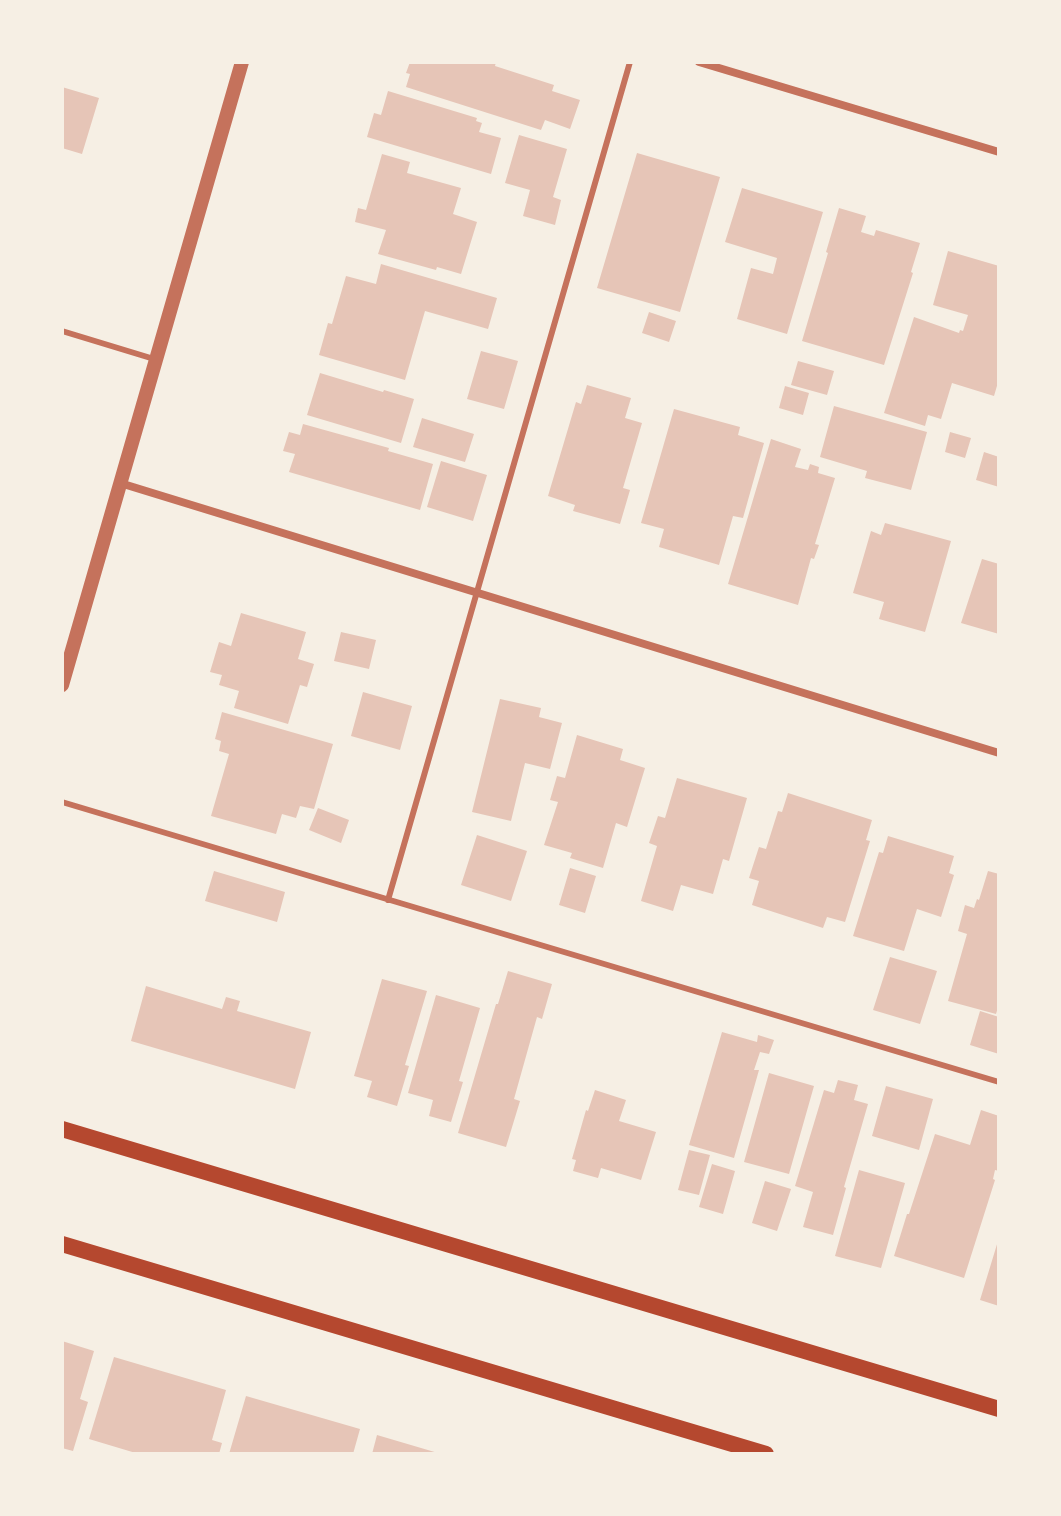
<!DOCTYPE html>
<html>
<head>
<meta charset="utf-8">
<style>
	body { margin:0 }
	#map { position:relative; width:1061px; height:1516px; overflow:hidden; background:#f6efe4; font-family:"Asap Condensed",sans-serif }
	canvas { display:block }
	.frame { position:absolute; inset:0; border:64px solid #f6efe4; pointer-events:none }
</style>
</head>
<body>
<div id="map">
<canvas width="1061" height="1516"></canvas>
<div class="frame"></div>
</div>
<script>
const ctx = document.querySelector('canvas').getContext('2d');
ctx.lineJoin = 'round';
function paint(path, color) { ctx.fillStyle = color; ctx.fill(path, 'evenodd'); }
const toPath = rows => new Path2D(rows.map(r => 'M' + r).join(''));
function stroke(path, color, width, dash) { ctx.strokeStyle = color; ctx.lineWidth = width; ctx.lineCap = dash ? 'butt' : 'round'; ctx.setLineDash(dash || []); ctx.stroke(path); }
const building = toPath([
	[410,62,496,62,495,66,554,85,552,91,580,100,570,129,545,120,541,130,406,87,410,74,406,73],
	[62,87,99,98,82,154,62,148],
	[388,91,477,118,476,121,482,123,479,132,501,138,491,174,367,137,374,113,381,115],
	[519,135,567,149,553,197,561,200,555,225,523,216,530,190,505,183],
	[637,153,720,177,680,312,597,288],
	[382,154,410,162,407,173,461,188,453,214,477,222,461,274,437,267,436,270,378,254,386,230,355,222,358,208,366,210],
	[742,188,823,212,787,334,737,319,751,268,773,274,777,258,725,242],
	[839,208,866,216,861,232,874,236,876,230,920,243,911,272,913,273,884,365,802,341,828,253,826,252],
	[948,251,999,266,999,379,994,396,952,383,941,419,928,415,925,426,884,413,914,317,959,333,960,330,963,331,968,315,933,305],
	[381,264,497,298,488,329,425,311,405,380,319,355,328,323,332,324,346,276,376,284],
	[649,312,676,321,669,342,642,333],
	[481,351,518,361,504,409,467,399],
	[798,361,834,371,827,395,791,385],
	[320,373,383,392,384,390,414,399,401,443,307,415],
	[587,385,631,398,625,418,642,423,623,488,630,490,620,524,573,511,575,505,548,496,576,402,581,404],
	[785,386,809,393,803,415,779,408],
	[834,406,927,432,911,490,865,478,867,471,820,457],
	[674,409,740,427,738,435,764,443,743,518,733,516,719,565,659,547,664,529,641,523],
	[422,418,474,434,465,462,413,447],
	[303,424,389,448,388,451,433,464,420,510,289,472,295,454,283,451,289,432,300,435],
	[950,432,971,438,965,458,945,452],
	[771,439,801,449,795,467,808,470,810,464,819,467,818,473,835,478,815,544,819,545,814,559,811,558,798,605,728,584],
	[984,452,999,457,999,487,976,480],
	[441,461,487,475,473,521,427,507],
	[885,523,951,541,925,632,879,619,884,602,853,593,871,531,881,535],
	[982,559,999,564,999,634,961,623],
	[241,613,306,632,298,659,314,664,307,687,300,685,288,724,234,708,239,691,219,685,222,675,210,672,219,642,231,646],
	[341,632,376,640,369,669,334,661],
	[363,692,412,706,400,750,351,736],
	[500,699,541,708,539,717,562,723,550,769,525,763,511,821,472,812],
	[222,712,333,744,314,809,300,806,296,818,282,814,276,834,211,816,229,754,219,751,221,741,215,739],
	[577,735,623,749,620,760,645,768,627,827,616,823,603,868,570,858,572,853,544,845,558,802,550,800,557,776,565,778],
	[677,778,747,798,729,861,723,859,713,894,681,885,673,911,641,901,657,846,649,843,658,816,665,818],
	[788,793,872,820,866,840,870,841,845,922,827,917,823,928,752,905,759,881,749,878,759,847,766,849,778,811,782,812],
	[318,808,349,820,341,843,309,830],
	[477,835,527,851,511,901,461,885],
	[888,836,954,856,949,873,954,875,941,917,917,909,904,951,853,936,879,852,883,853],
	[570,868,596,876,585,913,559,905],
	[214,871,285,892,277,922,205,901],
	[988,871,999,874,999,1004,996,1014,948,1001,967,934,958,931,965,905,974,908,977,899,979,900],
	[890,957,937,971,920,1024,873,1010],
	[508,971,552,984,542,1019,537,1017,514,1099,520,1101,506,1147,458,1133,496,1004,498,1004],
	[382,979,427,991,405,1065,409,1066,397,1106,367,1097,372,1081,354,1076],
	[146,986,222,1009,226,997,240,1001,237,1011,311,1032,295,1089,131,1041],
	[436,995,480,1008,459,1081,463,1082,451,1122,429,1116,433,1100,408,1093],
	[980,1011,999,1017,999,1054,970,1045],
	[722,1032,757,1042,758,1035,774,1040,769,1054,760,1052,754,1070,759,1070,734,1158,689,1145],
	[769,1073,814,1086,789,1174,744,1162],
	[838,1080,858,1085,854,1100,868,1104,844,1187,846,1188,833,1235,803,1227,813,1192,795,1186,824,1090,834,1093],
	[886,1086,933,1099,919,1150,872,1136],
	[595,1090,626,1100,619,1121,656,1132,641,1180,601,1168,598,1178,573,1171,576,1160,572,1159,586,1110,588,1111],
	[981,1110,999,1116,999,1171,995,1170,993,1179,995,1180,964,1278,894,1256,907,1214,909,1214,935,1134,970,1145],
	[689,1150,710,1155,699,1195,678,1190],
	[712,1164,735,1171,723,1214,699,1207],
	[859,1170,905,1183,881,1268,835,1256],
	[765,1181,791,1189,777,1231,752,1223],
	[998,1241,999,1241,999,1306,980,1300],
	[62,1341,94,1351,80,1399,88,1402,73,1451,62,1448],
	[114,1357,226,1390,212,1440,222,1443,219,1454,139,1454,89,1439],
	[246,1396,360,1429,353,1454,229,1454],
	[377,1435,438,1453,438,1454,372,1454]
]);
const service = toPath([
	[62,331,154,359],
	[62,802,999,1082],
	[388,900,630,62]
]);
const minor = toPath([
	[699,62,999,152],
	[120,483,999,753]
]);
const tertiary = toPath([
	[62,685,242,62]
]);
const secondary = toPath([
	[62,1129,999,1409],
	[62,1244,766,1454]
]);
paint(building, '#e6c5b7');
stroke(service, '#c5725c', 6);
stroke(minor, '#c5725c', 8);
stroke(tertiary, '#c5725c', 14);
stroke(secondary, '#b5482f', 16);
</script>
</body>
</html>
